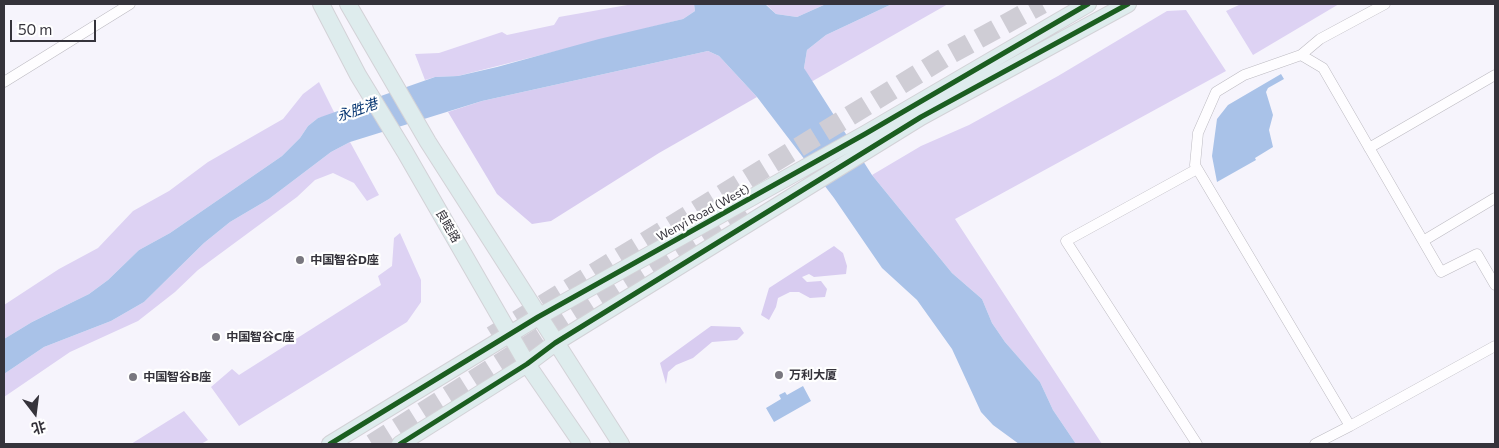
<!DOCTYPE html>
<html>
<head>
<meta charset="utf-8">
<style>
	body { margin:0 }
	#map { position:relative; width:1499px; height:448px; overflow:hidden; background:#f6f4fc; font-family:Commissioner,"Noto Sans SC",sans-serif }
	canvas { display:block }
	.frame { position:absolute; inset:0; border:5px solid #35333b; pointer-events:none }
	.north { position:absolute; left:10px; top:388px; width:50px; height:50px; -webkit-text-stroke:4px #fff; paint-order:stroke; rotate:165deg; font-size:14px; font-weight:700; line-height:20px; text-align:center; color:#35333b }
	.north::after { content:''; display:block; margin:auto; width:18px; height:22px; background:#35333b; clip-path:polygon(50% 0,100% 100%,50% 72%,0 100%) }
	.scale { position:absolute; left:10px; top:20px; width:86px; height:22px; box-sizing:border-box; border:2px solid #35333b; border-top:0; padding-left:6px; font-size:15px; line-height:18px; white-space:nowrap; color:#35333b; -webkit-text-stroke:4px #fff; paint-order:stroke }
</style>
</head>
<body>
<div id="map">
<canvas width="1499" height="448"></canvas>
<div class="frame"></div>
<div class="north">北</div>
<div class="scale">50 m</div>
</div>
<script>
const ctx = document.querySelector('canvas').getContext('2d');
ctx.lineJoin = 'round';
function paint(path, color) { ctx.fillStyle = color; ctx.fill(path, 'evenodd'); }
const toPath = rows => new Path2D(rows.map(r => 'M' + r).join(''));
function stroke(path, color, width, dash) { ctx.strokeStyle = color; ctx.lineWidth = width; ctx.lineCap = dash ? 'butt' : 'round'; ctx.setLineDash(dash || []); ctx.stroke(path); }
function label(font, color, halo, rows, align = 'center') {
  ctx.font = font + ' Commissioner,"Noto Sans SC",sans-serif'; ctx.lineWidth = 4.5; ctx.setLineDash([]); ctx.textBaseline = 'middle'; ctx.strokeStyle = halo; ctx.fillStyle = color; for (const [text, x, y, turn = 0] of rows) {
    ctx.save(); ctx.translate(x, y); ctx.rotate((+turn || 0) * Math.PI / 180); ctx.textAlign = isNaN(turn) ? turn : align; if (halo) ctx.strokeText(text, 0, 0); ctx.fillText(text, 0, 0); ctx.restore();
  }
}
const green = toPath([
	[633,4,694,4,695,11,683,19,458,76,435,77,425,80,415,54,439,53,502,32,507,35,554,25,559,17],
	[766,4,826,4,797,17,776,14],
	[892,4,948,4,811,82,804,68,807,50,826,35],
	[1241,4,1339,4,1253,55,1226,11],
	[1186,10,1226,71,955,219,1102,444,1076,444,1053,410,1040,382,1005,342,992,323,982,299,952,273,872,175,921,146,969,125,1058,76,1167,11],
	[319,82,335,114,318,118,308,126,300,138,282,156,170,233,139,250,108,280,89,294,32,322,4,339,4,305,59,269,98,248,133,211,169,191,208,162,283,119,303,94],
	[350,142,379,195,367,201,354,183,333,173,315,180,297,197,198,270,175,292,138,321,70,352,4,397,4,374,44,347,111,321,144,302,204,243,230,222,269,199,331,152],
	[400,233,421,280,421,302,407,322,239,426,211,387,232,369,239,375,381,285,378,276,392,266,394,238],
	[184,411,208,440,201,444,131,444]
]);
const forest = toPath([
	[708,51,719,56,757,97,659,153,551,221,532,224,497,194,448,112,482,101],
	[834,246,843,253,847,266,846,274,814,277,809,274,802,277,807,282,821,281,827,289,825,297,810,298,799,292,790,292,778,298,776,307,769,320,761,315,769,288],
	[711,326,740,327,744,333,737,340,712,342,693,358,676,365,668,372,666,384,660,363]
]);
const water = toPath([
	[694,4,765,4,776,14,797,17,826,4,892,4,826,35,807,50,804,68,872,175,952,273,982,299,992,323,1005,342,1040,382,1053,410,1076,444,1019,444,993,425,981,412,952,349,917,300,882,268,834,198,757,97,719,56,708,51,482,101,350,142,331,152,269,199,230,222,204,243,144,302,111,321,44,347,4,374,4,339,32,322,89,294,108,280,139,250,170,233,282,156,300,138,308,126,318,118,435,77,458,76,497,67,599,39,683,19,695,11],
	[1281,74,1284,79,1268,88,1266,92,1273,115,1269,130,1273,147,1255,158,1256,160,1217,182,1212,156,1217,119,1228,105],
	[803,386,811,401,774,422,766,408,781,399,779,395,785,392,787,395]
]);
const highwayTunnel = toPath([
	[492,336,947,56,1042,4],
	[372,444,744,209]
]);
const street = toPath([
	[1301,55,1320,39,1385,4],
	[4,82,130,4],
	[1369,148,1495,75],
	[1423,241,1495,198],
	[1495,285,1477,254,1441,272,1323,68,1301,55,1244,75,1216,92,1198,133,1195,165,1350,426,1495,346],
	[1197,444,1066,241,1197,169],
	[1315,444,1350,426]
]);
const primary = toPath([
	[321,4,358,75,405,152,527,364,582,444],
	[348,4,428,142,621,444],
	[330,444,538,317,865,134,1088,4],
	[400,444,527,364,555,343,921,117,1128,4]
]);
const cycleway = toPath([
	[330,444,538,317,865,134,1088,4],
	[400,444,527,364,555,343,921,117,1128,4]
]);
const markers = [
	[300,260,5,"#79777f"],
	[216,337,5,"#79777f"],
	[779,375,5,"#79777f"],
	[133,377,5,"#79777f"]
];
const streetNames = [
	["Wenyi Road (West)",703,213,-29],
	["良睦路",448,226,60]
];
const poiNames = [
	["中国智谷D座",310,260],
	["中国智谷C座",226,337],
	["万利大厦",789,375],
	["中国智谷B座",143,377]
];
const waterNames = [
	["永胜港",357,110,-19]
];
paint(green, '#ddd2f3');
paint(forest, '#d8ccf0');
paint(water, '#a9c2e8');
stroke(highwayTunnel, '#cfcdd5', 20, [20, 10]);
stroke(street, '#bcbac1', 11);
stroke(primary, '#d3d2d7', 18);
stroke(street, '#fefdff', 10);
stroke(primary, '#deeced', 16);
stroke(cycleway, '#1b5e20', 5);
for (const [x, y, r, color] of markers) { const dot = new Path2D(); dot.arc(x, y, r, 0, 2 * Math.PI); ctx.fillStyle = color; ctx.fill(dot); stroke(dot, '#fff', 2); }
label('12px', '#35333b', '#fff', streetNames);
label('bold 12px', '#35333b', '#fff', poiNames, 'left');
label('italic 14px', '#043370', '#fff', waterNames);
</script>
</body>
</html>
